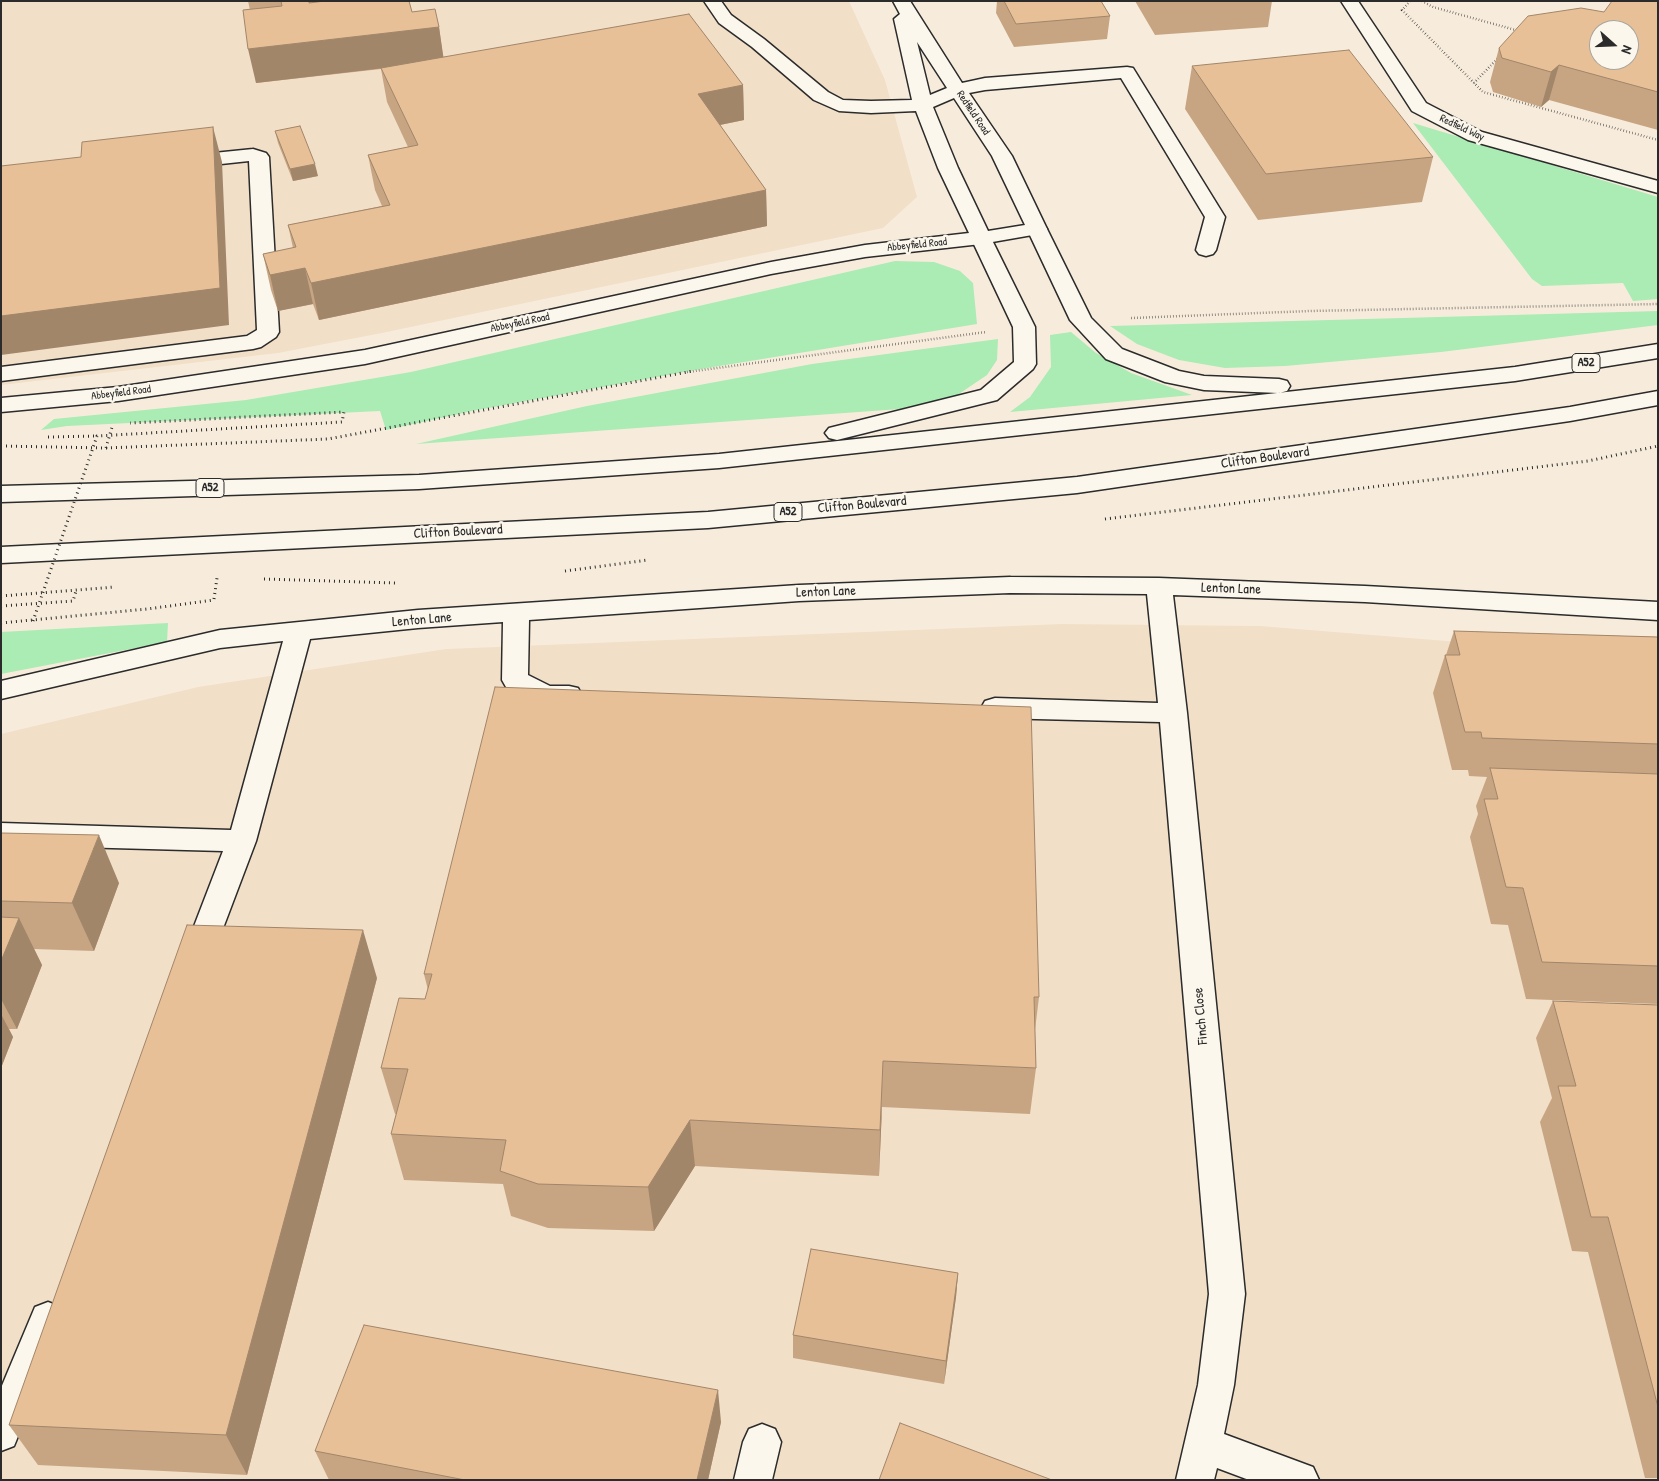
<!DOCTYPE html>
<html>
<head>
<meta charset="utf-8">
<style>
	body { margin:0 }
	#map { position:relative; width:1659px; height:1481px; overflow:hidden; background:#f7ecdb; font-family:"Patrick Hand",sans-serif }
	canvas { display:block }
	.frame { position:absolute; inset:0; border:2px solid #2b2b2b; pointer-events:none }
	.north { position:absolute; left:1589px; top:20px; width:50px; height:50px; box-sizing:border-box; background:#fbf7ec; border:1px solid #a8a59f; border-radius:50%; rotate:110deg; font-size:14px; font-weight:700; line-height:20px; text-align:center; color:#2b2b2b }
	.north::after { content:''; display:block; margin:auto; width:18px; height:22px; background:#2b2b2b; clip-path:polygon(50% 0,100% 100%,50% 72%,0 100%) }
</style>
</head>
<body>
<div id="map">
<canvas width="1659" height="1481"></canvas>
<div class="frame"></div>
<div class="north">N</div>
</div>
<script>
const ctx = document.querySelector('canvas').getContext('2d');
ctx.lineJoin = 'round';
function paint(path, color) { ctx.fillStyle = color; ctx.fill(path, 'evenodd'); }
const toPath = rows => new Path2D(rows.map(r => 'M' + r).join(''));
function stroke(path, color, width, dash) { ctx.strokeStyle = color; ctx.lineWidth = width; ctx.lineCap = dash ? 'butt' : 'round'; ctx.setLineDash(dash || []); ctx.stroke(path); }
function label(font, color, halo, rows, align = 'center') {
  ctx.font = font + ' "Patrick Hand",sans-serif'; ctx.lineWidth = 5; ctx.setLineDash([]); ctx.textBaseline = 'middle'; ctx.strokeStyle = halo; ctx.fillStyle = color; for (const [text, x, y, turn = 0] of rows) {
    ctx.save(); ctx.translate(x, y); ctx.rotate((+turn || 0) * Math.PI / 180); ctx.textAlign = isNaN(turn) ? turn : align; if (halo) ctx.strokeText(text, 0, 0); ctx.fillText(text, 0, 0); ctx.restore();
  }
}
const built = toPath([
	[1,1,849,1,885,80,917,197,883,228,382,333,278,353,1,385],
	[1062,624,1260,626,1658,658,1658,1480,1,1480,1,734,198,687,446,649]
]);
const green = toPath([
	[1413,123,1658,197,1658,299,1633,301,1623,283,1542,286,1532,279],
	[895,261,934,262,960,271,973,283,977,324,695,370,472,411,386,430,380,411,67,426,41,430,54,419,246,400,411,372],
	[1658,311,1658,325,1441,352,1285,366,1225,368,1179,360,1137,344,1110,326],
	[1071,332,1096,353,1131,373,1192,395,1010,412,1030,397,1051,367,1050,335],
	[998,339,997,360,987,375,953,398,914,408,416,444,587,406,812,364],
	[168,623,167,642,1,674,1,632]
]);
const pathFar1 = toPath([
	[1410,1,1402,10,1483,92,1658,140],
	[1422,1,1433,7,1519,31],
	[1474,83,1498,58],
	[1131,318,1310,311,1658,304],
	[687,372,986,332]
]);
const path = toPath([
	[48,437,97,436],
	[1,446,106,448,328,439,693,371],
	[106,448,112,427],
	[1105,519,1588,461,1658,446],
	[565,571,648,560],
	[264,579,395,583],
	[1,596,115,587],
	[214,599,217,578],
	[1,606,73,601,76,591],
	[1,623,147,609,214,600]
]);
const minor = toPath([
	[704,1,721,1,731,15,764,39,828,92,843,100,871,101,912,100,894,19,900,14,893,1,910,1,962,83,985,78,1127,67,1133,68,1225,217,1216,250,1213,254,1206,256,1199,254,1196,250,1205,217,1121,78,985,90,969,93,1012,156,1047,229,1044,233,981,244,865,257,771,274,365,364,118,401,1,412,1,398,118,387,365,350,771,262,865,245,969,233,938,168,916,111,871,113,839,111,814,100,752,47,719,23,704,1],
	[917,42,947,88,930,95,917,42],
	[954,98,992,156,1025,225,988,231,958,168,933,107,954,98],
	[1341,1,1358,1,1426,103,1482,132,1658,181,1658,193,1468,140,1412,111,1341,1],
	[253,149,266,153,269,157,279,332,276,337,261,347,253,349,1,381,1,367,247,336,257,330,249,161,184,168,177,166,174,162,177,158,184,156,253,149],
	[1010,577,1159,578,1365,586,1658,602,1658,620,1365,602,1173,595,1187,713,1245,1294,1234,1385,1224,1434,1313,1467,1319,1480,1249,1480,1217,1468,1214,1480,1176,1480,1198,1385,1209,1294,1160,722,995,718,985,715,981,708,985,701,995,698,1158,703,1147,594,1010,593,799,601,529,620,528,675,550,686,569,686,578,688,582,695,578,702,569,704,546,704,506,687,502,680,503,622,418,628,310,639,256,841,211,960,207,969,196,972,185,969,181,960,223,851,1,845,1,823,231,830,283,641,220,648,1,699,1,681,220,630,418,610,799,585,1010,577],
	[48,1302,61,1307,66,1319,14,1446,1,1451,1,1388,35,1307,48,1302],
	[762,1424,775,1429,781,1442,772,1480,734,1480,743,1442,749,1429,762,1424]
]);
const highway = toPath([
	[1037,223,1044,225,1047,229,1091,318,1122,349,1179,371,1204,376,1279,379,1287,381,1290,386,1287,391,1279,393,1204,390,1165,382,1106,359,1070,320,1027,229,1030,225,1037,223],
	[981,232,988,234,991,238,1035,327,1036,364,1033,369,997,400,837,440,829,438,825,433,829,428,981,390,1014,362,1013,327,971,238,974,234,981,232],
	[1658,344,1658,358,1515,381,719,468,419,489,1,502,1,486,419,475,719,454,1515,367,1658,344],
	[1658,391,1658,405,1570,421,1077,493,708,528,1,563,1,547,708,512,1077,477,1570,407,1658,391]
]);
const pathBridge = toPath([
	[33,621,97,436,342,422,344,412,130,423]
]);
const wall = toPath([
	[248,1,409,1,412,12,439,27,443,57,743,85,744,120,720,125,766,190,767,226,319,320,313,304,278,311,271,290,263,254,293,248,288,225,382,206,375,190,368,155,408,147,387,102,381,69,256,83,250,10],
	[997,1,1101,1,1110,16,1107,39,1014,47,996,13],
	[1135,1,1272,1,1268,27,1155,35],
	[1658,1,1658,130,1549,100,1541,107,1493,92,1490,82,1499,48,1604,12],
	[1192,66,1433,157,1422,202,1258,220,1185,109],
	[275,131,318,176,293,181,278,143],
	[1454,631,1658,637,1658,1004,1526,999,1508,925,1491,924,1470,837,1478,814,1476,806,1487,777,1469,776,1468,770,1452,770,1433,693,1445,655,1446,655],
	[1,833,119,883,94,951,34,949,42,965,17,1029,9,1029,13,1037,1,1068],
	[424,974,1039,997,1035,1030,1036,1068,1030,1114,882,1107,879,1176,695,1166,654,1231,548,1228,511,1216,503,1184,404,1180,391,1134,396,1114,395,1114,381,1068,425,999,428,990],
	[377,978,247,1475,38,1465,9,1425],
	[1553,1001,1658,1005,1658,1478,1645,1478,1588,1252,1572,1251,1540,1122,1552,1098,1536,1038],
	[958,1273,956,1297,944,1384,793,1358,793,1335],
	[721,1422,708,1480,329,1480,315,1451]
]);
const shadedWall = toPath([
	[439,27,444,61,256,83,248,49],
	[1559,65,1549,100,1541,107,1551,72],
	[743,85,744,120,700,129,698,94],
	[213,127,222,162,229,325,1,355,1,316],
	[315,164,318,176,293,181,290,169],
	[766,190,767,226,319,320,311,283],
	[305,268,313,304,278,311,270,275],
	[99,835,119,883,94,951,72,903],
	[1,917,11,937,19,918,42,965,17,1029,1,999],
	[363,930,377,978,247,1475,226,1435],
	[1,1014,13,1037,1,1068],
	[882,1107,879,1176,880,1130],
	[690,1120,695,1166,654,1231,648,1187],
	[958,1273,956,1297,944,1384,946,1361],
	[718,1390,721,1422,708,1480,697,1480]
]);
const building = toPath([
	[281,1,309,1,309,3,325,1,409,1,412,12,435,9,439,27,248,49,243,10,282,6,281,1],
	[1004,1,1101,1,1110,16,1016,24,1004,1],
	[1612,1,1658,1,1658,92,1559,65,1551,72,1502,58,1499,48,1528,16,1581,8,1604,12,1612,1],
	[1599,30,1629,30,1629,60,1599,60,1599,30],
	[689,14,743,85,698,94,766,190,311,283,305,268,270,275,263,254,296,247,288,225,390,205,368,155,418,145,381,68,689,14],
	[1349,50,1433,157,1266,174,1192,66,1349,50],
	[300,126,315,164,290,169,275,131,300,126],
	[213,127,220,288,1,316,1,166,81,157,82,142,213,127],
	[1454,631,1658,637,1658,744,1482,738,1481,732,1465,732,1445,655,1460,655,1454,631],
	[495,687,1031,707,1039,997,1034,997,1036,1068,883,1061,880,1130,690,1120,648,1187,538,1184,500,1171,506,1140,391,1134,408,1069,381,1068,399,998,425,999,432,974,424,974,495,687],
	[1490,768,1658,774,1658,966,1542,962,1523,888,1506,887,1484,799,1498,799,1490,768],
	[1,833,99,835,72,903,1,901,1,833],
	[1,917,19,918,1,961,1,917],
	[187,925,363,930,226,1435,9,1425,187,925],
	[1553,1001,1658,1005,1658,1407,1608,1217,1591,1217,1558,1086,1576,1086,1553,1001],
	[811,1249,958,1273,946,1361,793,1335,811,1249],
	[364,1325,718,1390,697,1480,465,1480,315,1451,364,1325],
	[900,1423,1052,1480,879,1480,900,1423]
]);
const farStreetnames = [
	["Redfield Road",973,113,56],
	["Redfield Way",1462,128,25],
	["Abbeyfield Road",917,245,-6],
	["Abbeyfield Road",520,323,-12],
	["Abbeyfield Road",121,393,-7]
];
const shields = [
	[1586,363,28],
	[210,488,28],
	[788,512,28]
];
const shieldNames = [
	["A52",1586,363],
	["A52",210,488],
	["A52",788,512]
];
const streetNames = [
	["Clifton Boulevard",1265,458,-8],
	["Clifton Boulevard",862,505,-5],
	["Clifton Boulevard",458,532,-3],
	["Lenton Lane",1231,589,2],
	["Lenton Lane",826,592,-2],
	["Lenton Lane",422,620,-5],
	["Finch Close",1201,1016,-95]
];
paint(built, '#f2dfc7');
paint(green, '#abebb4');
stroke(minor, '#2b2b2b', 3);
stroke(highway, '#2b2b2b', 3);
stroke(pathFar1, '#2b2b2b', 2.5, [0.5, 2.5]);
stroke(path, '#2b2b2b', 3, [1, 4]);
paint(minor, '#fbf7ec');
paint(highway, '#fbf7ec');
stroke(pathBridge, '#2b2b2b', 3, [1, 4]);
paint(wall, '#c7a583');
paint(shadedWall, '#a2866a');
paint(building, '#e7c098');
stroke(building, '#a2866a', 1);
label('11px', '#2b2b2b', '#fbf7ec', farStreetnames);
for (const [x, y, w] of shields) { const box = new Path2D(); box.roundRect(x - w / 2, y - 9.5, w, 19, 4); ctx.fillStyle = '#fbf7ec'; ctx.fill(box); stroke(box, '#2b2b2b', 1); }
label('bold 12px', '#2b2b2b', null, shieldNames);
label('14px', '#2b2b2b', '#fbf7ec', streetNames);
</script>
</body>
</html>
